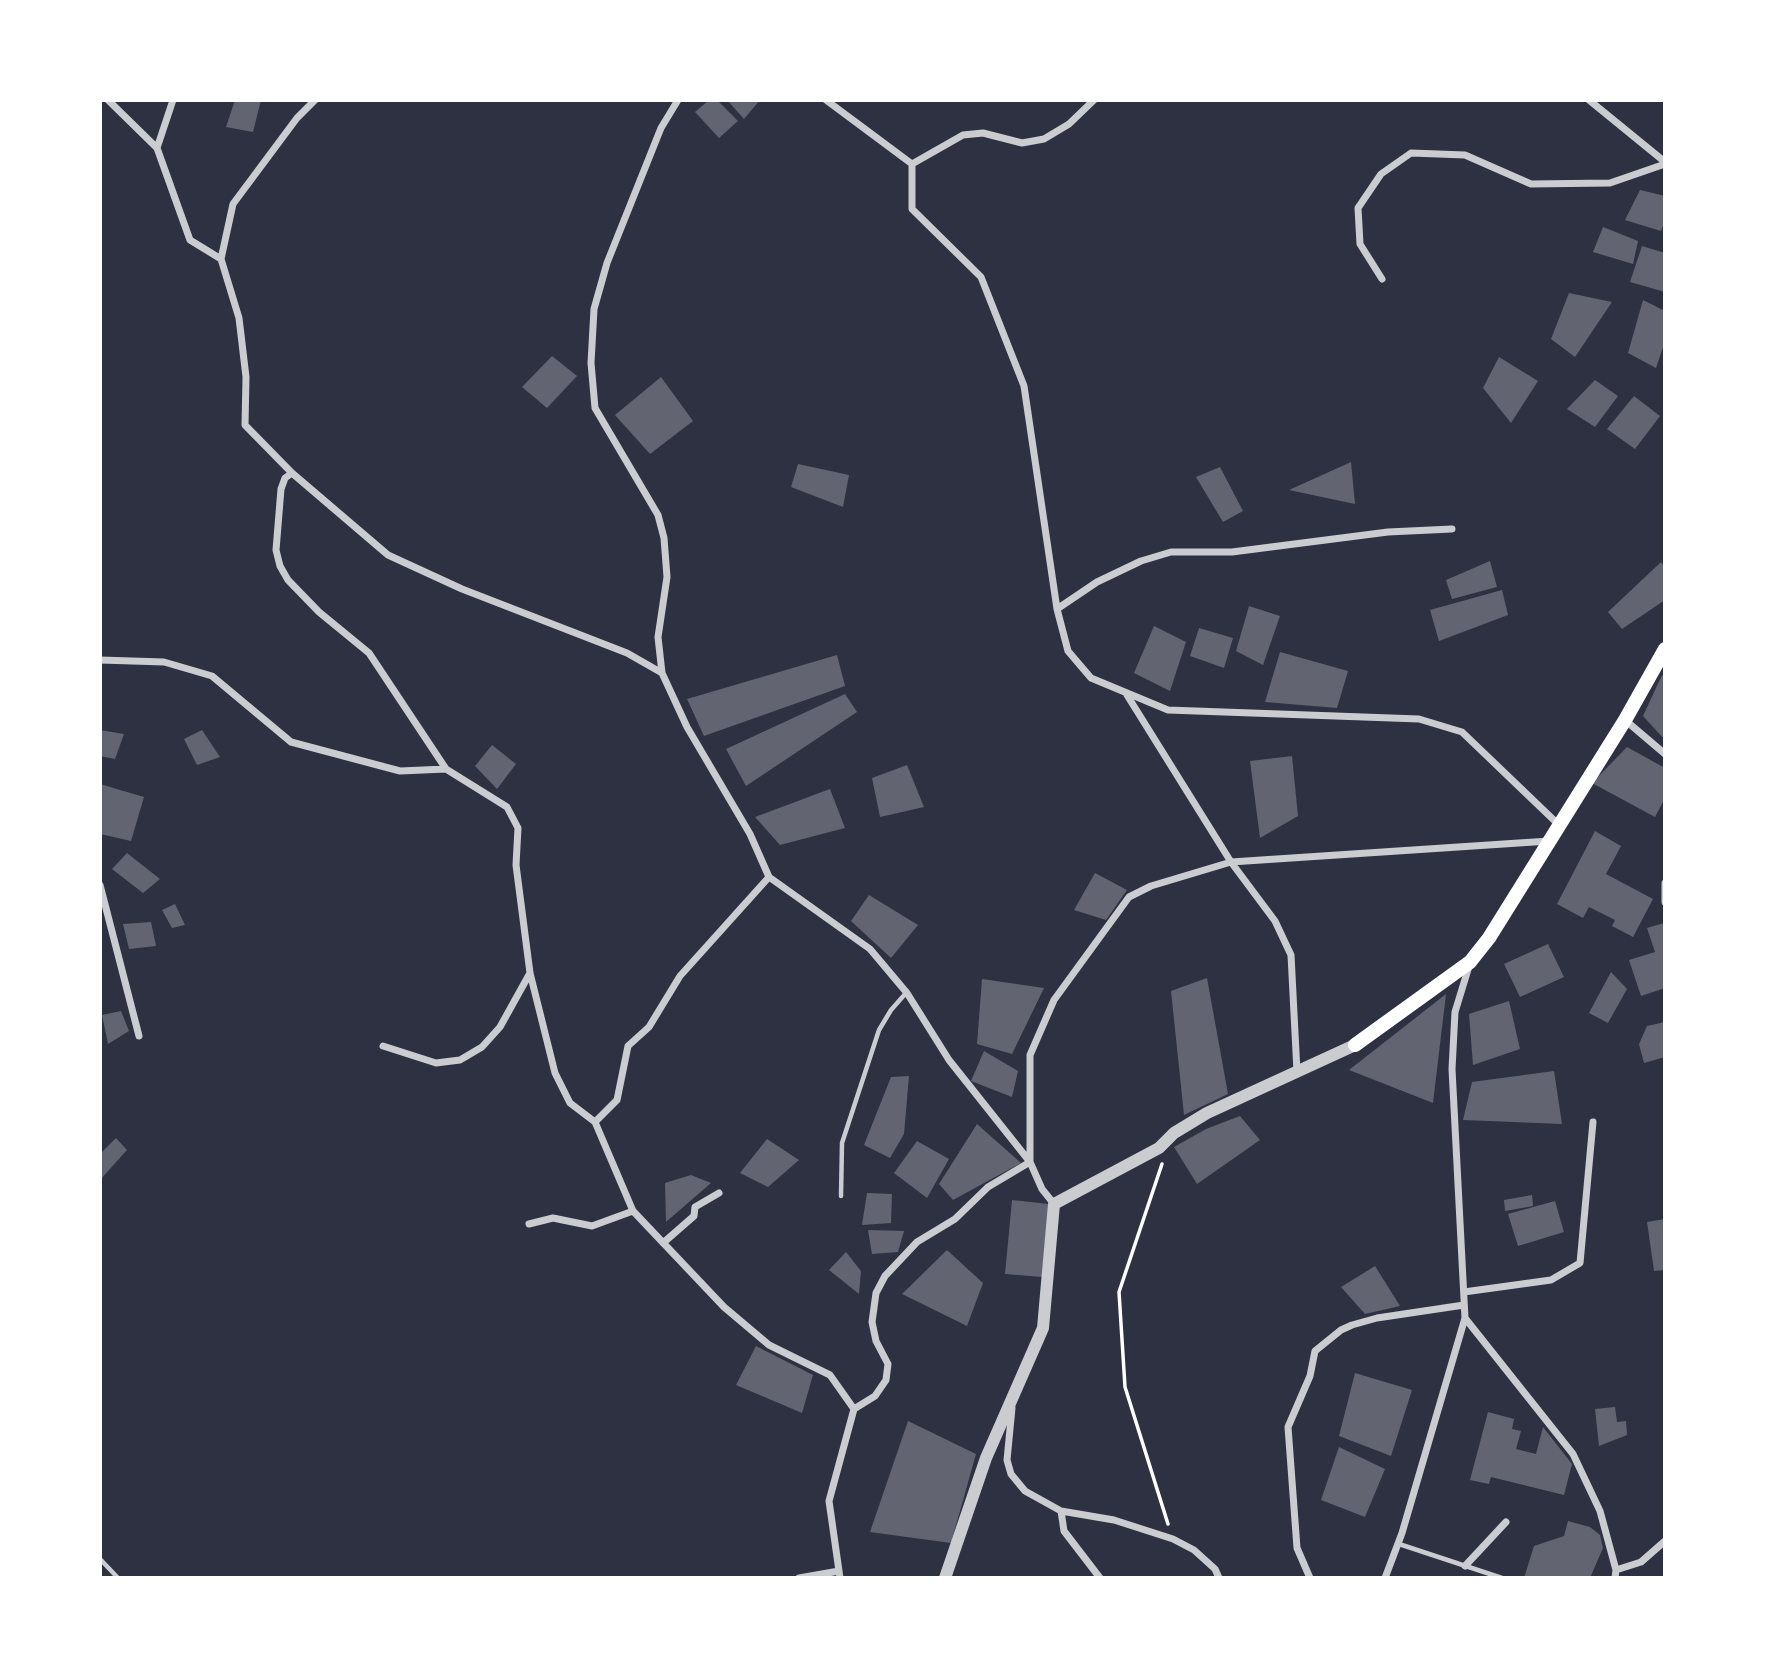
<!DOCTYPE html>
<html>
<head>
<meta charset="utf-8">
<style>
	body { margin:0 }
	#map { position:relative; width:1765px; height:1678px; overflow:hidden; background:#2d3142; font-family:"Open Sans",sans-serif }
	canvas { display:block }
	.frame { position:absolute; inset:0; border:102px solid #fff; pointer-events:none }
</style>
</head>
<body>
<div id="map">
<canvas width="1765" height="1678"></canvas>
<div class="frame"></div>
</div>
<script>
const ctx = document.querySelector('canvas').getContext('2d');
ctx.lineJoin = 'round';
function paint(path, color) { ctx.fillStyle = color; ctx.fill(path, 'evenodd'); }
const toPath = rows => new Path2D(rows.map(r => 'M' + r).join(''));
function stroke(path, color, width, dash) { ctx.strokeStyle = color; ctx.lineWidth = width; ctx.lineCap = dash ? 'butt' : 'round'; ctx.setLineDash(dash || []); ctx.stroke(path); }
const building = toPath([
	[235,100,261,100,253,132,226,127],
	[709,100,717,100,738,121,719,138,695,112],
	[727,100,760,100,744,119],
	[1640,190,1665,196,1665,220,1661,231,1625,220],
	[1603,227,1638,241,1633,264,1593,252],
	[1642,246,1665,253,1665,292,1630,282],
	[1569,293,1612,302,1575,357,1551,339],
	[1643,300,1665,311,1665,341,1656,368,1628,353],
	[552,356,577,376,547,408,522,387],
	[1499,357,1538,381,1511,423,1483,388],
	[661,377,693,421,650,454,615,415],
	[1595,380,1618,396,1595,427,1567,409],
	[1634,396,1660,416,1635,449,1607,429],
	[1351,462,1355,504,1289,490],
	[798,464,849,475,843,507,791,487],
	[1220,467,1243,511,1223,522,1196,477],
	[1490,561,1497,587,1452,599,1446,580],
	[1661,562,1665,568,1665,600,1622,629,1608,612],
	[1502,590,1508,615,1439,641,1430,610],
	[1249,606,1280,616,1263,665,1236,651],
	[1154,626,1186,642,1170,691,1134,673],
	[1199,628,1233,638,1224,668,1190,656],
	[1280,652,1348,671,1337,708,1265,702],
	[837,655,845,686,704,736,687,699],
	[1662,675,1665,677,1665,740,1643,716],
	[845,694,857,712,746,786,726,749],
	[100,730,124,734,115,759,100,756],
	[202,730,220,757,197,765,184,739],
	[492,745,516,764,497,789,475,766],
	[1627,747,1665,768,1665,798,1655,817,1592,783],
	[1292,756,1298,816,1260,838,1250,761],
	[907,765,924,807,880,817,872,778],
	[100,784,144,797,131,841,100,834],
	[830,789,845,828,780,845,755,817],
	[1595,831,1621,846,1606,874,1653,899,1633,937,1612,926,1615,920,1589,907,1583,918,1557,904],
	[127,853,160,879,143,893,112,869],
	[1095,873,1127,890,1106,920,1074,910],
	[869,895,918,925,891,958,851,921],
	[175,904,185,925,172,928,162,910],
	[151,922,156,946,129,949,123,924],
	[1664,923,1665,988,1641,996,1629,960,1655,952,1647,928],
	[1548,944,1564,977,1520,997,1504,964],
	[1611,972,1627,989,1608,1023,1589,1013],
	[1207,978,1228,1094,1184,1115,1171,991],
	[982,979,1044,988,1012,1054,977,1044],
	[1446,994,1433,1103,1349,1070],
	[1509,1001,1520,1049,1473,1065,1469,1014],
	[121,1011,129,1031,108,1044,102,1015],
	[1665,1022,1665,1057,1644,1063,1639,1044,1647,1026],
	[984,1051,1018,1071,1012,1097,971,1081],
	[1554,1071,1562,1124,1463,1120,1472,1082],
	[909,1076,904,1134,890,1158,864,1145,891,1077],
	[1240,1116,1260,1140,1197,1184,1174,1147,1206,1129],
	[977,1124,1021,1163,953,1200,939,1184],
	[116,1138,127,1150,100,1180,100,1154],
	[767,1139,799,1160,768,1187,740,1173],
	[917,1141,949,1159,927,1198,894,1173],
	[691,1175,711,1183,666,1222,665,1183],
	[867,1193,892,1194,891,1223,862,1225],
	[1532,1195,1533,1206,1505,1211,1504,1200],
	[1012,1200,1049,1204,1042,1277,1005,1274],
	[1555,1201,1564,1232,1518,1246,1508,1214],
	[1665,1219,1665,1270,1654,1271,1647,1222],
	[868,1230,904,1231,898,1252,872,1254],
	[947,1250,983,1283,967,1326,902,1294],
	[846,1252,861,1271,859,1294,829,1270],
	[1375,1266,1400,1306,1365,1314,1341,1287],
	[756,1346,813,1375,802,1413,736,1385],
	[1355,1373,1412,1390,1391,1456,1339,1436],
	[1615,1407,1617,1422,1626,1421,1627,1435,1599,1446,1595,1409],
	[1488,1412,1514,1419,1512,1429,1521,1431,1516,1449,1536,1454,1543,1427,1572,1464,1564,1495,1491,1477,1489,1484,1470,1480],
	[908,1421,976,1454,951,1543,870,1532],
	[1339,1447,1385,1469,1365,1517,1321,1500],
	[1568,1521,1590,1527,1600,1535,1603,1548,1590,1578,1524,1578,1534,1546,1564,1536]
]);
const path = toPath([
	[1162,1164,1119,1292,1125,1387,1168,1524]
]);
const service = toPath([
	[841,1196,842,1143,879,1030,891,1010,906,993],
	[1399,1544,1502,1578],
	[100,1559,118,1578]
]);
const minor = toPath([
	[108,100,157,148,190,240,221,259,239,318,246,377,245,425,292,473,388,555,462,589,627,653,662,673,687,727,750,834,769,877,870,949,907,993,949,1060,1030,1162,1042,1189,1054,1204],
	[826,100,912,164,963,135,983,133,1022,143,1044,139,1069,124,1094,100],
	[1589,100,1665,162],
	[157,148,173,100],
	[912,164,912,209,981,277,1024,386,1057,609,1068,651,1091,678,1168,710,1419,719,1462,732,1559,825],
	[221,259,233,204,297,118,315,100],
	[1382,279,1360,244,1358,208,1381,174,1411,153,1465,155,1531,184,1610,183,1665,164],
	[292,473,285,478,281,489,276,550,280,566,288,580,319,612,369,653,446,769,507,807,518,828,516,865,530,973,555,1073,570,1103,595,1122,633,1211,724,1307,769,1345,830,1375,854,1409],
	[1057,609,1097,582,1141,561,1171,552,1232,552,1388,532,1452,529],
	[100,660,164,662,212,676,291,742,400,771,446,769],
	[662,673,658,637,667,577,664,538,658,515,595,408,591,363,594,309,607,263,661,128,678,100],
	[1127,695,1231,862,1275,921,1291,955,1297,1072],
	[1625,720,1665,754],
	[1665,883,1665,902],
	[100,885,139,1036],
	[383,1046,436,1063,460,1060,482,1047,500,1027,530,973],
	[595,1122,617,1100,628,1046,649,1027,680,976,769,877],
	[529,1224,553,1218,592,1226,633,1211],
	[663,1243,694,1216,695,1207,719,1193],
	[1464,1292,1551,1280,1580,1263,1593,1122],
	[1465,1318,1573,1454,1600,1511,1616,1570,1615,1578],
	[1012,1408,1007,1460,1011,1474,1025,1491,1061,1511,1114,1520,1173,1539,1194,1550,1215,1569,1219,1578],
	[1061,1511,1064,1531,1100,1578],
	[1465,1566,1506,1522],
	[1616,1570,1641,1562,1665,1541],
	[799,1578,839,1571],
	[840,1578,829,1501,854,1409,875,1396,886,1380,888,1364,876,1341,872,1322,876,1293,885,1276,917,1242,955,1219,988,1187,1030,1162,1030,1055,1054,1000,1129,897,1151,886,1231,862,1549,841],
	[1310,1578,1297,1548,1288,1427,1310,1376,1315,1351,1341,1330,1352,1325,1377,1318,1464,1305],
	[1385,1578,1402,1533,1465,1318,1452,1069,1455,1012,1470,963]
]);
const tertiary = toPath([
	[945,1578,986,1458,1043,1328,1054,1204,1159,1148,1174,1133,1207,1113,1355,1045]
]);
const secondary = toPath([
	[1355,1045,1470,962,1489,938,1625,720,1665,649]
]);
paint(building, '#626471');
stroke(path, '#fff', 3.5);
stroke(service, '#caccd0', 4.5);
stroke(minor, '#caccd0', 7);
stroke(tertiary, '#caccd0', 12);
stroke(secondary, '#fff', 14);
</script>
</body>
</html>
